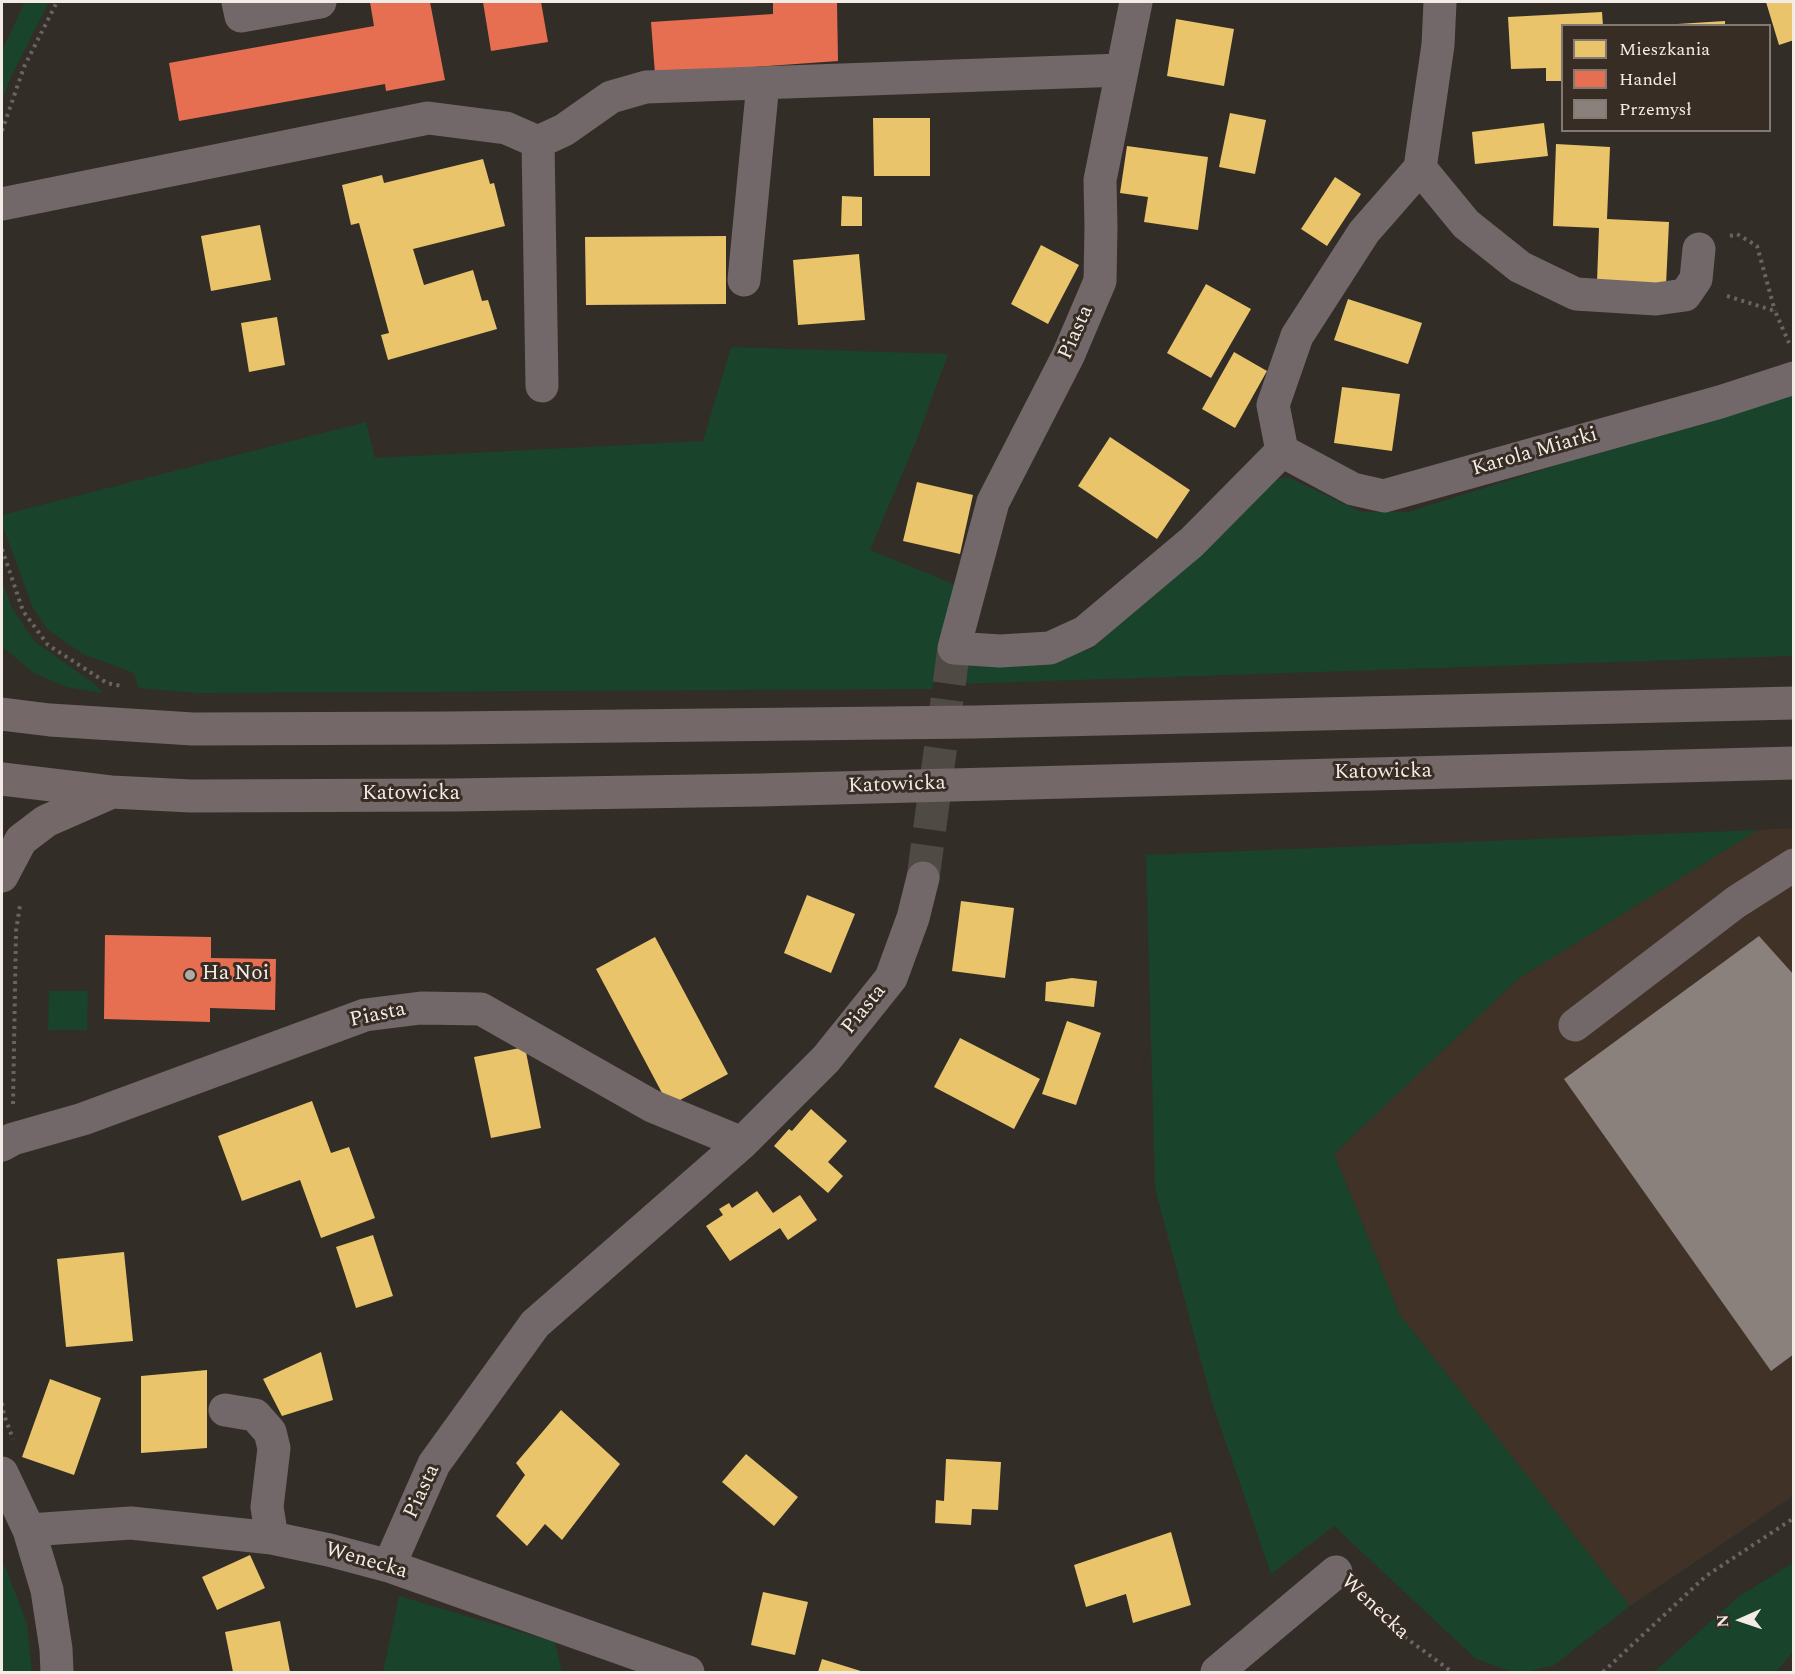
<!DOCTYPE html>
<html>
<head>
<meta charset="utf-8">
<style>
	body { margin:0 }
	#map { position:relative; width:1795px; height:1674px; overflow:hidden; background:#332d28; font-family:Spectral,serif }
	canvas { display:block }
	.frame { position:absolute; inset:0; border:3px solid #f3ece6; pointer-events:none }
	.legend { position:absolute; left:1561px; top:24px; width:210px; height:108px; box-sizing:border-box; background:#372d24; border:2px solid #827972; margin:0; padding:8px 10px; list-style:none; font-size:18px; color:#f3ece6 }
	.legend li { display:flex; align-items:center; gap:12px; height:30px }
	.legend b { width:30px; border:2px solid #827972 }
	.north { position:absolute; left:1711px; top:1590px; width:60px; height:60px; -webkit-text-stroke:4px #372d24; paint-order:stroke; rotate:267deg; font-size:16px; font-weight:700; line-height:24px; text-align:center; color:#f3ece6 }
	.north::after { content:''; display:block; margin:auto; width:21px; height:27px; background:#f3ece6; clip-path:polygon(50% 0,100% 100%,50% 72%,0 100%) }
</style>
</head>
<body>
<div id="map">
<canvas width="1795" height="1674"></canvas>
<div class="frame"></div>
<ul class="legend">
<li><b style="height:16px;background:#e9c46a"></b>Mieszkania</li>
<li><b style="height:16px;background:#e76f51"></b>Handel</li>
<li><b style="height:16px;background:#8a817c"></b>Przemysł</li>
</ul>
<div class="north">N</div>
</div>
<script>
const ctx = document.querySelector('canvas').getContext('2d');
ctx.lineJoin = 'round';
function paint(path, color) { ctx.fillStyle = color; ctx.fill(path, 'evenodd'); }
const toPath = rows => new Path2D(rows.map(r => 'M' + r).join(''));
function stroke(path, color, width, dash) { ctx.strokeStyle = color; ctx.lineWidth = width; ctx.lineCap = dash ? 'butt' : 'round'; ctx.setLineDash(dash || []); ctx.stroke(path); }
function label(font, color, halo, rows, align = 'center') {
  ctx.font = font + ' Spectral,serif'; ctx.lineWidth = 6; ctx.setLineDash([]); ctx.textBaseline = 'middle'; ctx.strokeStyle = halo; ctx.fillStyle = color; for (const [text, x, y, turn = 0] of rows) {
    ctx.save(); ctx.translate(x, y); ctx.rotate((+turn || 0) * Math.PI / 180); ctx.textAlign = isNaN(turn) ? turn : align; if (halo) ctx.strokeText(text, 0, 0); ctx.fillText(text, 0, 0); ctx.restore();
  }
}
const industrial = toPath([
	[1793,828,1793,1496,1630,1606,1400,1315,1334,1154,1518,979,1758,830]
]);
const green = toPath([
	[25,2,49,2,9,81,2,102,2,50],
	[731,347,948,354,917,439,870,550,956,585,932,689,197,693,138,688,134,673,83,654,48,630,33,608,2,524,2,515,366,422,375,458,703,441],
	[1793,391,1793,656,959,684,966,659,1056,659,1093,648,1273,479,1290,478,1361,512,1408,512],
	[2,579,12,608,34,641,96,685,102,693,66,687,34,673,2,647],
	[1758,830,1518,979,1334,1154,1400,1315,1630,1606,1554,1665,1527,1672,1513,1672,1476,1659,1334,1526,1271,1574,1212,1402,1155,1188,1146,855],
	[49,991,88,991,87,1030,48,1030],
	[1793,1563,1793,1652,1776,1672,1654,1672,1738,1597],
	[2,1565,5,1566,27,1624,32,1672,2,1672],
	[399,1596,555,1642,562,1672,383,1672]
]);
const homes = toPath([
	[1766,2,1794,2,1794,40,1779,45],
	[1602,12,1603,26,1562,26,1562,81,1546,81,1546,68,1511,69,1508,17],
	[1176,19,1234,29,1224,86,1167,76],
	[1725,21,1725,26,1677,26,1677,24],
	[1230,113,1266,120,1255,174,1219,167],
	[873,118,930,118,930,176,874,176],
	[1544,123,1548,156,1475,164,1472,132],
	[1556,144,1610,147,1607,219,1669,222,1666,285,1597,282,1599,228,1553,226],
	[1127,146,1208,157,1198,230,1144,222,1148,197,1120,193],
	[483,159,490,184,494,183,505,226,413,249,424,285,473,270,482,301,488,300,497,329,388,360,381,335,389,333,359,223,351,225,342,185,382,175,384,183],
	[1335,177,1361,194,1327,246,1301,229],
	[842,196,862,197,862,226,841,226],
	[260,225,271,280,211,291,201,236],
	[726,236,726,304,586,305,585,237],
	[1041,245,1079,265,1048,324,1011,304],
	[859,254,865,320,798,325,793,260],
	[1206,284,1251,309,1211,378,1167,353],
	[1348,299,1422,323,1408,364,1334,340],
	[277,317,285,365,249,372,241,323],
	[1234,352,1267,371,1235,428,1202,409],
	[1342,387,1400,394,1392,451,1334,443],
	[1110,437,1190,490,1157,539,1078,486],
	[917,482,973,495,960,554,903,541],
	[807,895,855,914,831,973,784,953],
	[961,901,1014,908,1005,978,952,971],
	[655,937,728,1074,669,1106,596,969],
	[1072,978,1097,981,1094,1007,1045,1001,1046,982],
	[1067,1021,1101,1033,1076,1105,1042,1094],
	[960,1038,1040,1079,1014,1129,934,1087],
	[525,1047,541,1128,491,1138,474,1057],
	[312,1101,331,1153,349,1147,375,1218,321,1238,300,1180,242,1201,218,1136],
	[811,1109,847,1141,828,1162,843,1176,828,1193,774,1146,789,1129,792,1131],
	[757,1191,773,1213,800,1195,817,1220,788,1240,780,1228,730,1261,706,1226,723,1215,719,1209,729,1203,732,1208],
	[373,1235,393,1296,356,1308,336,1247],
	[124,1252,133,1341,66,1347,57,1259],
	[321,1352,333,1400,282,1416,263,1379],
	[207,1370,207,1448,141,1453,141,1376],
	[50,1379,101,1398,74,1475,22,1457],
	[561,1410,620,1464,562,1540,545,1524,527,1546,496,1516,525,1475,516,1463],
	[746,1454,798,1497,774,1526,722,1482],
	[946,1459,1001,1462,998,1510,972,1509,971,1525,935,1523,936,1500,944,1501],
	[1171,1532,1191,1605,1133,1623,1126,1594,1086,1607,1074,1565],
	[250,1555,265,1588,217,1610,202,1577],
	[763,1592,808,1602,795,1655,751,1645],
	[280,1621,290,1672,233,1672,225,1632],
	[822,1659,864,1672,818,1672]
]);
const shops = toPath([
	[370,2,430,2,445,80,386,91,385,84,179,121,169,63,374,26],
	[483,2,541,2,548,42,491,51],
	[773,2,837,2,838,61,655,74,651,22,773,14],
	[105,935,211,937,211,958,276,959,275,1010,210,1008,210,1022,104,1019]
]);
const industry = toPath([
	[1759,936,1794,975,1794,1354,1771,1371,1564,1079]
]);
const minorTunnel = toPath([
	[923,878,954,648]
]);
const path = toPath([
	[2,131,24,67,57,2],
	[1730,236,1737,234,1757,246,1775,311],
	[1727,296,1775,311,1789,343],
	[2,549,23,611,48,645,107,683,121,686,121,688],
	[13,1104,16,931,20,905],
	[2,1403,4,1415,13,1439],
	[1360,1597,1382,1620,1452,1672],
	[1603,1672,1706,1576,1794,1518]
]);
const minor = toPath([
	[238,2,241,16,320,2],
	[1136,2,1100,180,1101,227,1100,281,1068,356,993,502,954,648,1000,651,1050,648,1085,632,1192,542,1282,451],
	[1440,2,1438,45,1420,168,1364,232,1297,336,1273,405,1282,451,1353,489,1384,496,1720,402,1794,378],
	[538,142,542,386],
	[1420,168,1466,224,1520,267,1576,294,1656,299,1685,295,1696,279,1699,249],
	[2,204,428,118,506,128,538,142,564,130,611,97,646,87,1122,70],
	[744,280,763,83],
	[1575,1025,1736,902,1794,865],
	[2,1145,13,1139,83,1119,365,1015,421,1008,481,1009,652,1106,742,1143],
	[225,1410,255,1415,270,1432,274,1448,267,1507,272,1538],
	[2,1473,29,1530,47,1590,56,1649,57,1672],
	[29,1530,131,1523,272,1538,329,1550,389,1566,688,1672],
	[389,1566,434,1464,535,1324,742,1143,826,1059,891,978,913,918,923,878],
	[1217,1672,1336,1572]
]);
const major = toPath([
	[2,714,50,720,193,729,448,728,974,722,1794,703],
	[2,779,111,792,191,796,452,795,760,790,1794,763],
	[2,876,21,840,46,821,110,793]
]);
const markers = [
	[190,975,6,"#b0a9a4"]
];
const streetNames = [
	["Piasta",1077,333,-66],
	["Karola Miarki",1535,453,-16],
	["Katowicka",1383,773,-1],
	["Katowicka",897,786,-2],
	["Katowicka",411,795],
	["Piasta",865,1010,-51],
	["Piasta",378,1016,-12],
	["Piasta",423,1492,-65],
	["Wenecka",366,1562,16],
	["Wenecka",1374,1608,43]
];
const poiNames = [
	["Ha Noi",202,975]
];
paint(industrial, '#413227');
paint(green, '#19432b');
paint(homes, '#e9c46a');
paint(shops, '#e76f51');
paint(industry, '#8a817c');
stroke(minorTunnel, '#504a44', 33, [33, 16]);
stroke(path, '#6b6363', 4, [3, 4.5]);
stroke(minor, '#736869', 33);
stroke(major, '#746869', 33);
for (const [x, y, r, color] of markers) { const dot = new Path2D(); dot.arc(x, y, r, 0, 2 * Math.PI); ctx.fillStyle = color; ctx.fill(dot); stroke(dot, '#372d24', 2); }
label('21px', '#f3ece6', '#372d24', streetNames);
label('21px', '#f3ece6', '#372d24', poiNames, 'left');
</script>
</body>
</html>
